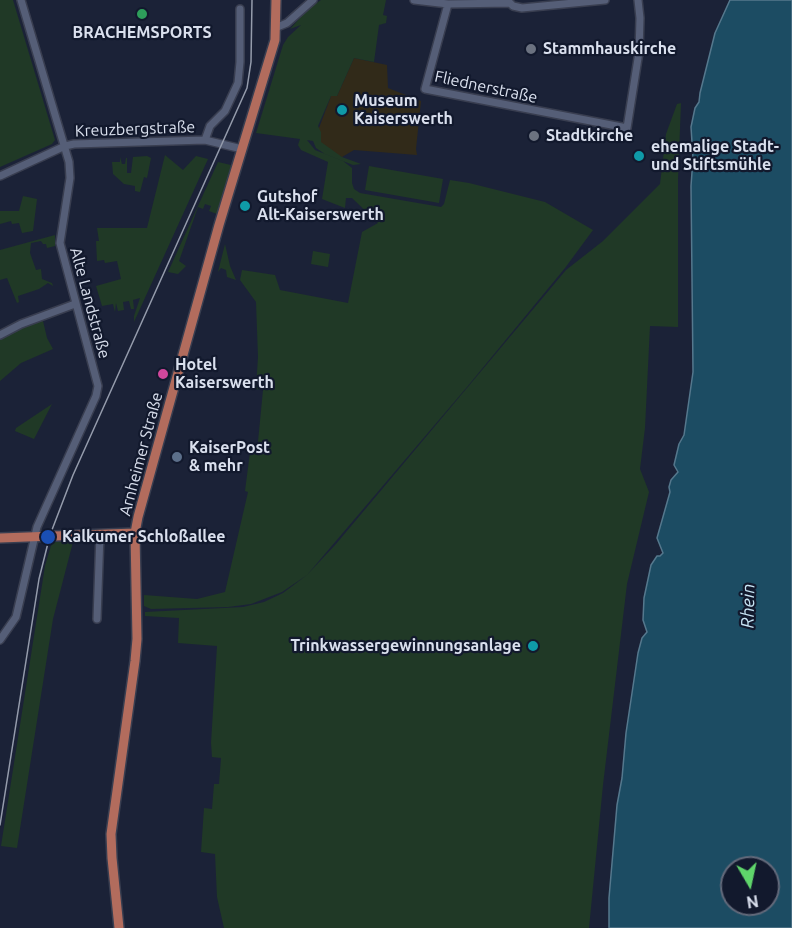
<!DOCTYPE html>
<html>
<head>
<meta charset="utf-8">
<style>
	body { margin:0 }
	#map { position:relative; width:792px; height:928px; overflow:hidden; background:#1b2237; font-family:Ubuntu,sans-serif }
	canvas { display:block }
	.north { position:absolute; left:720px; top:856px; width:60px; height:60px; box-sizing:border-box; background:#12192d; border:2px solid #62697a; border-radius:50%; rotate:171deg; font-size:16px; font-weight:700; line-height:24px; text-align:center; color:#dae0ee }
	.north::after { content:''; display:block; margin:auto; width:21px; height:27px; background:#5fd56b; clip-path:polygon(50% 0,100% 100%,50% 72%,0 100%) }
</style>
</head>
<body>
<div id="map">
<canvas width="792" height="928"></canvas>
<div class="north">N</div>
</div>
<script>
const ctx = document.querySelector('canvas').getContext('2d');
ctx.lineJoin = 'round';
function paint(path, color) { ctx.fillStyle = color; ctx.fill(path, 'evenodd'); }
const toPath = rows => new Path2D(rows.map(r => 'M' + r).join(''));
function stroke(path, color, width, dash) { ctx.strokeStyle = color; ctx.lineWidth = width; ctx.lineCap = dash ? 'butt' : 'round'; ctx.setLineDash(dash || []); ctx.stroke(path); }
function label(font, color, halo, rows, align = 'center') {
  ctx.font = font + ' Ubuntu,sans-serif'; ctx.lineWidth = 4.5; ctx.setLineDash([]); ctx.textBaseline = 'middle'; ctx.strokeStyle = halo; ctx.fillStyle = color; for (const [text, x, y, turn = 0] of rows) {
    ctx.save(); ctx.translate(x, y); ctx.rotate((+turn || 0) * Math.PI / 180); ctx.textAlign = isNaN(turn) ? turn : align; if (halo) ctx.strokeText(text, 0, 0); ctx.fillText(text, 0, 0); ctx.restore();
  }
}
const education = toPath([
	[354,58,387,65,388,88,421,101,416,149,417,155,354,150,342,157,329,154,316,136,331,96,337,96]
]);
const green = toPath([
	[0,0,13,0,55,140,52,144,0,167],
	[321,0,386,0,383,15,387,16,386,23,379,25,374,62,354,58,337,96,331,96,318,126,321,132,321,142,342,157,361,164,353,165,325,154,316,148,313,141,307,140,315,150,343,161,352,168,352,183,354,189,360,193,441,207,444,204,450,180,469,183,545,202,593,230,565,268,467,387,307,575,282,592,251,604,228,607,151,609,144,606,144,595,197,599,225,592,248,492,245,491,250,452,257,452,263,390,256,389,258,357,256,302,240,280,242,270,275,275,280,290,348,303,362,232,378,223,352,198,346,198,345,208,322,199,328,162,301,150,298,145,300,139,256,133,283,45,288,37,301,25,290,29,308,9],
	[681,103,678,179,678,327,650,326,645,428,640,469,649,492,627,584,603,785,589,928,224,928,217,897,215,854,201,852,204,808,212,809,214,784,219,784,221,758,212,757,211,743,217,646,178,643,179,618,145,616,145,612,243,607,264,602,283,593,307,575,336,544,566,270,603,241,660,184,666,134,677,104],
	[165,155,183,170,196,156,208,159,134,322,134,316,140,298,133,300,134,309,131,309,129,301,123,302,124,310,118,311,116,303,115,312,113,304,102,306,96,286,121,279,117,261,105,263,104,260,97,261,96,241,99,241,97,228,147,228],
	[147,156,151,158,147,178,144,177,140,192,135,191,135,186,124,184,113,174,112,162,120,162,120,157,122,164,125,164,126,158,127,158,127,173,131,173,133,157],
	[218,162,231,165,220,213,217,214,209,211,211,206,205,204,203,209,198,207,179,261,186,266,178,274,168,272],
	[369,166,443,179,439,203,365,190],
	[23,196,37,199,33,231,22,233,19,223,12,224,11,221,0,224,0,211,19,211],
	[55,235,55,246,47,248,46,244,43,244,41,241,31,243,30,253,36,270,41,269,42,279,52,283,53,286,48,283,39,289,18,296,19,302,17,303,7,278,0,280,0,250],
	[225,244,230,266,236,280,227,277,226,270,221,268,218,272],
	[313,251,330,254,328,267,311,264],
	[40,320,43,321,47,338,53,349,21,363,0,381,0,338],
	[52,404,34,439,15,431,16,428],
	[52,542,73,542,53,619,17,848,1,846,45,566]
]);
const water = toPath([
	[730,0,792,0,792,928,609,928,609,898,617,805,622,778,626,733,638,653,642,638,647,632,643,620,644,598,651,565,657,556,660,556,663,553,657,538,670,492,669,487,671,480,678,472,674,465,679,444,684,435,693,372,691,186,693,158,691,127,695,108,699,102,700,93,715,33,730,0],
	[732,868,768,868,768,904,732,904,732,868]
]);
const minor = toPath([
	[414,0,448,4,510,3,513,6,522,8,605,0],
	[448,4,425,89,627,128,639,52,640,18,638,0],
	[275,28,287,23,313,0],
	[205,140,210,126,225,111,238,83,240,62,240,9],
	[0,176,65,146,74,144,205,140,242,149],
	[0,335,21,324,75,304],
	[97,619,100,534],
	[0,640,16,617,37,527,96,396,98,386,60,243,70,178,69,162,21,0]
]);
const major = toPath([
	[0,538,135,533],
	[119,928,112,858,111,834,135,661,137,639,135,533,138,517,219,225,275,40,276,0]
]);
const tram = toPath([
	[0,825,39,579,50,535,73,475,247,88,251,62,252,0]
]);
const markers = [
	[142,14,6,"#2e9e5b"],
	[531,49,6,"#6b7280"],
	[342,110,6,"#0f9aa8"],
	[534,136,6,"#6b7280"],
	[639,156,6,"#0f9aa8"],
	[245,206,6,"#0f9aa8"],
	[163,374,6,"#d1479c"],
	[177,457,6,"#5c6f8a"],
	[48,537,8,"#1a4fb4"],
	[533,646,6,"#0f9aa8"]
];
const poiNames = [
	["BRACHEMSPORTS",142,33,"center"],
	["Stammhauskirche",543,49],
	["Museum",354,101],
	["Kaiserswerth",354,119],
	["Stadtkirche",546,136],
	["ehemalige Stadt-",651,147],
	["und Stiftsmühle",651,165],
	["Gutshof",257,197],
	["Alt-Kaiserswerth",257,215],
	["Hotel",175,365],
	["Kaiserswerth",175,383],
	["KaiserPost",189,448],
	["& mehr",189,466],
	["Kalkumer Schloßallee",62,537],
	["Trinkwassergewinnungsanlage",521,646,"right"]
];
const streetNames = [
	["Fliednerstraße",486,87,12],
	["Kreuzbergstraße",135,129,-2],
	["Alte Landstraße",90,303,75],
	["Arnheimer Straße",141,454,-75]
];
const waterNames = [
	["Rhein",748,606,-89]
];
paint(education, '#312a19');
paint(green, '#203926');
paint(water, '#1c4c63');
stroke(water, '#55788d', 1.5);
stroke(minor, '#393e50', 10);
stroke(major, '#393e50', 12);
stroke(minor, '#555e77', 7);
stroke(major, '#b26c5d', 9);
stroke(tram, '#959cac', 1.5);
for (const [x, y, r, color] of markers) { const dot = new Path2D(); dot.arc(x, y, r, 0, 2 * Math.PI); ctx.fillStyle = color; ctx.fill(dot); stroke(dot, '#12192d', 2); }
label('bold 16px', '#dae0ee', '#12192d', poiNames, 'left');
label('16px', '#dae0ee', '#12192d', streetNames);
label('italic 18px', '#c8e5f5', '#12192d', waterNames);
</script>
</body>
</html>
